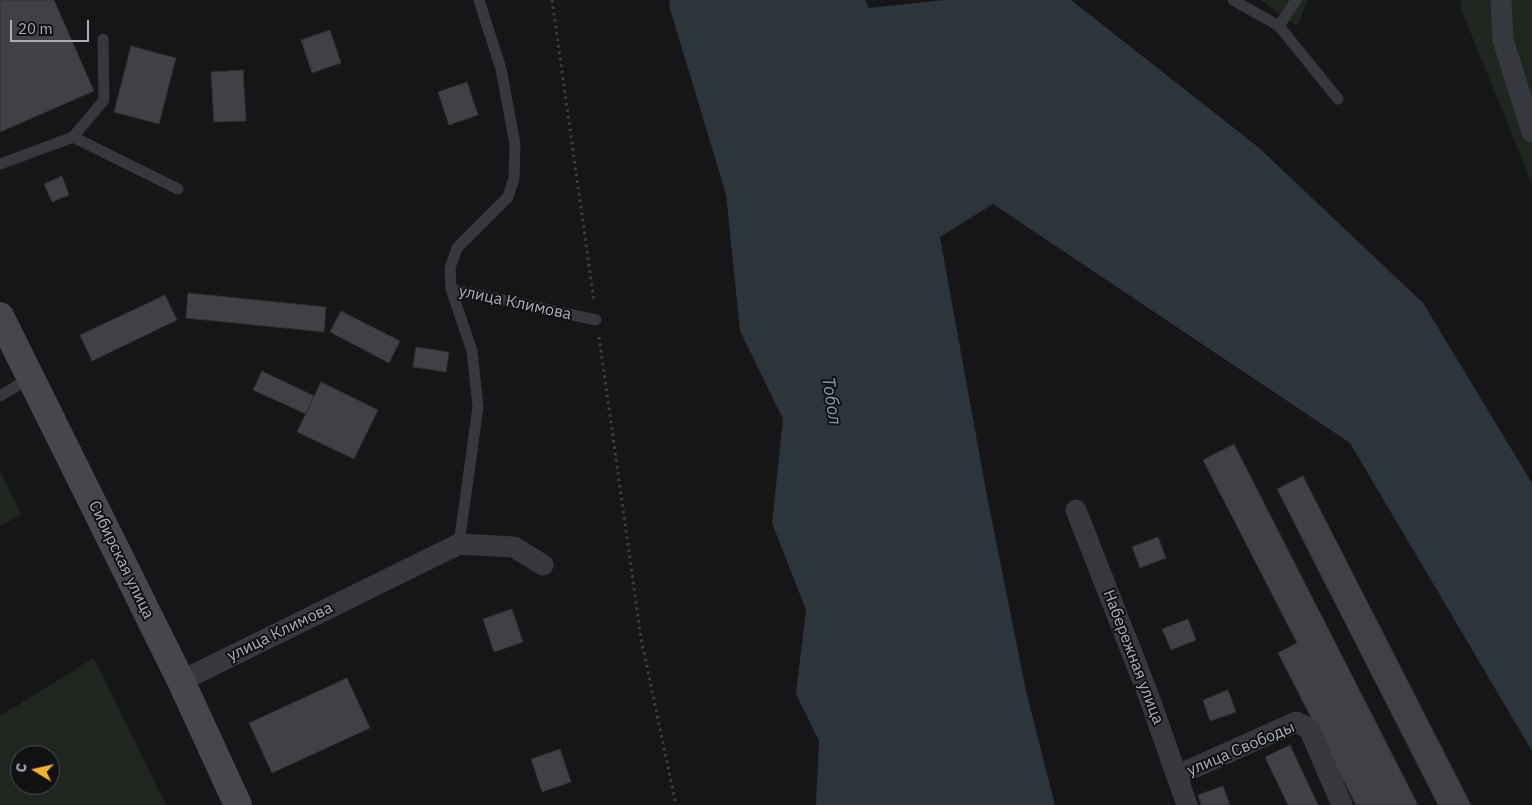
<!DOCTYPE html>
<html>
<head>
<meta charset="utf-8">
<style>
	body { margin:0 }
	#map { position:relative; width:1532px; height:805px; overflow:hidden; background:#161618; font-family:"IBM Plex Sans",sans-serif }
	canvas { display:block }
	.north { position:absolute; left:10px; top:745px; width:50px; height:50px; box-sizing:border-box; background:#111113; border:1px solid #4d4f55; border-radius:50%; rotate:279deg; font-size:14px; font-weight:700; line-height:20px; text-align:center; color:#a8adb8 }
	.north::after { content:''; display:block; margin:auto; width:18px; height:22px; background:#f2b134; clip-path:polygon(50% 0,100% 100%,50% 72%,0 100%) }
	.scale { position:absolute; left:10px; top:20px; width:79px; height:22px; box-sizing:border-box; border:2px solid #a8adb8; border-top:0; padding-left:6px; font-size:15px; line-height:18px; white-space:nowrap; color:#a8adb8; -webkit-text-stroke:4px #111113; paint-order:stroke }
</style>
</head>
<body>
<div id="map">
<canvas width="1532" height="805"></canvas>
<div class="north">С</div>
<div class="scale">20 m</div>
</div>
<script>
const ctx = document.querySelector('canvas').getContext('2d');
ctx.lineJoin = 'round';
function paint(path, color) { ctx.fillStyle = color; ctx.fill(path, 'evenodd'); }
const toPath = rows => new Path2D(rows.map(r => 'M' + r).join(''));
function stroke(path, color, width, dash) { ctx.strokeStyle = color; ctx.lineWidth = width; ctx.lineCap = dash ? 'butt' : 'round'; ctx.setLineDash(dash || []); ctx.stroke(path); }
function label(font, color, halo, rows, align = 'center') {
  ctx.font = font + ' "IBM Plex Sans",sans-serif'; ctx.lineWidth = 4; ctx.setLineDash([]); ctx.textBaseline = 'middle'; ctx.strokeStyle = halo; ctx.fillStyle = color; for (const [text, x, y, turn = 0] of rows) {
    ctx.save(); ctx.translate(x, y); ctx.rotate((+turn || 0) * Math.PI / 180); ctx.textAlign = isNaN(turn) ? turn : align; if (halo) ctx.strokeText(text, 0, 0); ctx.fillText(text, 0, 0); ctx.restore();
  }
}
const green = toPath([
	[1260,0,1308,0,1297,26],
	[1461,0,1532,0,1532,184,1461,9],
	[0,470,21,514,0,527],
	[94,658,166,805,0,805,0,716],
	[20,755,50,755,50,785,20,785]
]);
const water = toPath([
	[669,0,865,0,869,8,944,0,1071,0,1258,147,1423,303,1532,483,1532,751,1350,443,993,204,940,237,987,496,1026,691,1055,805,816,805,819,741,796,694,806,610,772,523,783,419,740,331,726,194,670,9]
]);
const building = toPath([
	[0,0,54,0,94,91,0,132,0,0],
	[330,30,341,63,312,73,301,40,330,30],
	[131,46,176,58,159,124,114,112,131,46],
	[243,70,246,121,214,122,211,72,243,70],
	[467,82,478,115,449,125,438,92,467,82],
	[62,176,69,195,52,202,44,184,62,176],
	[188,293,326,307,324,332,186,318,188,293],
	[165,295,177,320,92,361,80,335,165,295],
	[341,311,400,341,389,363,330,332,341,311],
	[416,347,449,352,446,372,413,367,416,347],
	[262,371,314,396,306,414,253,390,262,371],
	[321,382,378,410,354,459,297,432,321,382],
	[1234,444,1418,805,1356,805,1278,653,1297,643,1203,460,1234,444],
	[1303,476,1471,805,1438,805,1277,489,1303,476],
	[1158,537,1166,558,1140,568,1132,547,1158,537],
	[512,609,523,642,494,652,483,619,512,609],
	[1188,619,1196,640,1171,650,1162,629,1188,619],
	[347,678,370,728,272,773,249,723,347,678],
	[1228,690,1236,712,1210,721,1203,700,1228,690],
	[1290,745,1318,805,1288,805,1265,757,1290,745],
	[560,749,571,782,542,792,531,759,560,749],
	[1223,786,1230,805,1201,805,1198,795,1223,786]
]);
const path = toPath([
	[552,0,594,301],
	[599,337,641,638,676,805]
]);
const lane = toPath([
	[1233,0,1279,26,1296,0],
	[1279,26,1338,99],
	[73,137,178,189],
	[0,164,73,137,104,100,103,39],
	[451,289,596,320],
	[0,396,30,378],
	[459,544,478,407,472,351,451,289,450,268,457,248,508,197,514,178,515,144,501,69,479,0]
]);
const street = toPath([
	[1501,0,1503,40,1532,132],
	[1076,510,1148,694,1187,805],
	[181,681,459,544,514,547,543,565],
	[1178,775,1296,722,1306,727,1310,731,1342,805]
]);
const secondary = toPath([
	[0,316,181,681,238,805]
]);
const streetNames = [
	["улица Климова",515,303,12],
	["Сибирская улица",121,560,64],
	["улица Климова",280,632,-26],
	["Набережная улица",1133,657,69],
	["улица Свободы",1241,749,-23]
];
const waterNames = [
	["Тобол",831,401,81]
];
paint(green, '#1e261f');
paint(water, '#2c353c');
paint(building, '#404145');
stroke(building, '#303034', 1);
stroke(path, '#3d3f44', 3, [2.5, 4]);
stroke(lane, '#37383d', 11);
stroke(street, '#37383d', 21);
stroke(secondary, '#45474d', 28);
label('16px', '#a8adb8', '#111113', streetNames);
label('italic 18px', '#7f9bb3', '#111113', waterNames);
</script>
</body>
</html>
